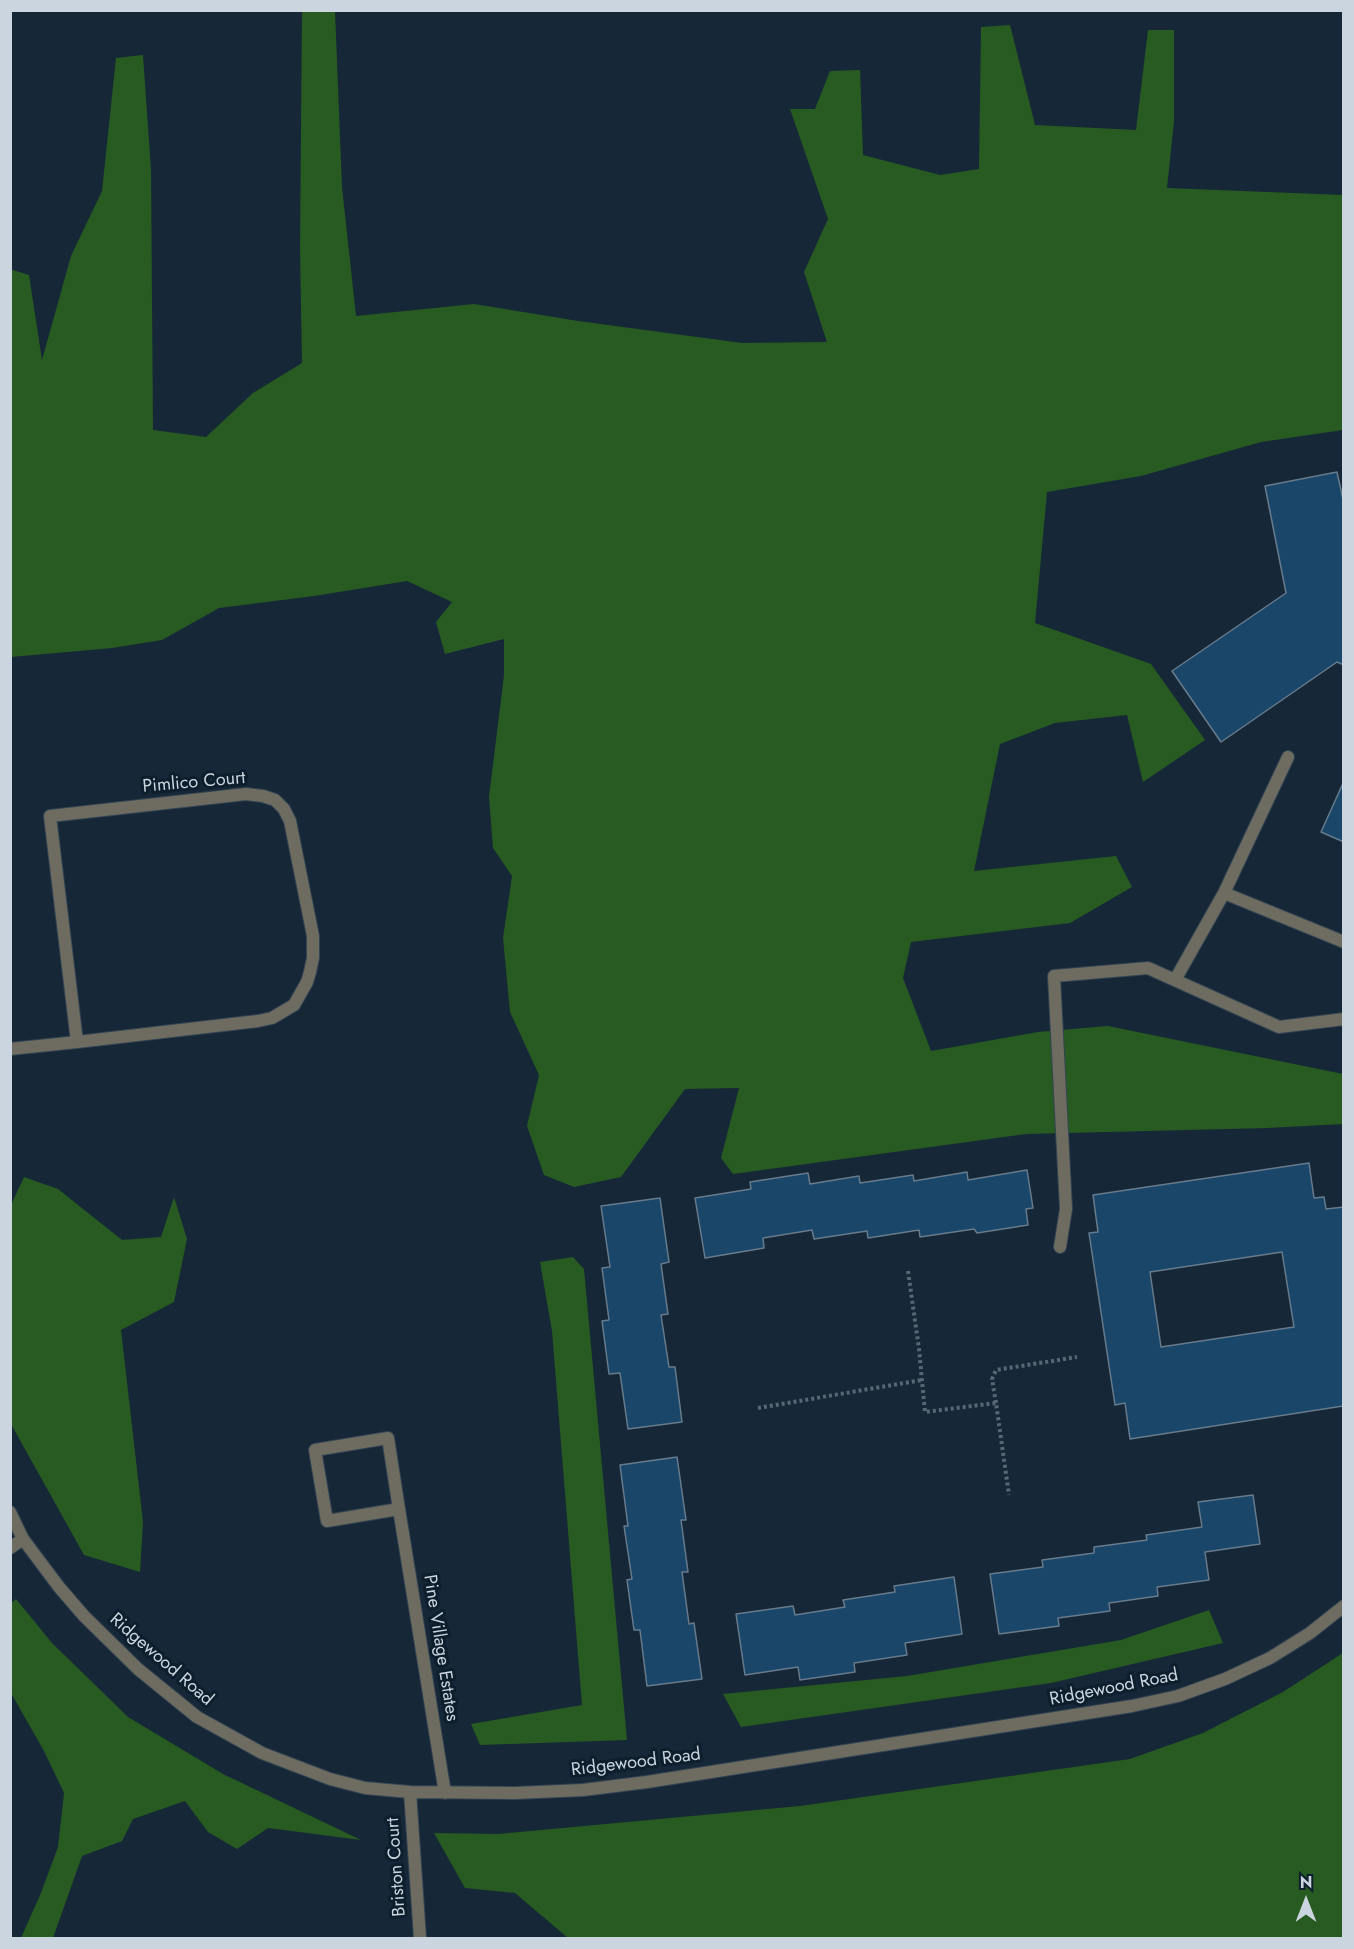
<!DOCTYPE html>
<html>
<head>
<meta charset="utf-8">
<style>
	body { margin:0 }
	#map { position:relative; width:1354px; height:1949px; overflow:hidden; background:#162837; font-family:Jost,sans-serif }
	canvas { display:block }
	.frame { position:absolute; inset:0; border:12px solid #cad5df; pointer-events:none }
	.north { position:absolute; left:1276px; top:1871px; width:60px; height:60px; -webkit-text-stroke:4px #0d1e2d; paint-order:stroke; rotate:0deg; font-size:16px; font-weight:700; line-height:24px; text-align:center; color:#cad5df }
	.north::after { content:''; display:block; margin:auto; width:21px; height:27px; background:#cad5df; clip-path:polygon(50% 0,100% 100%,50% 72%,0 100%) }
</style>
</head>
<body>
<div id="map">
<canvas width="1354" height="1949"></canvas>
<div class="frame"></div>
<div class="north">N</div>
</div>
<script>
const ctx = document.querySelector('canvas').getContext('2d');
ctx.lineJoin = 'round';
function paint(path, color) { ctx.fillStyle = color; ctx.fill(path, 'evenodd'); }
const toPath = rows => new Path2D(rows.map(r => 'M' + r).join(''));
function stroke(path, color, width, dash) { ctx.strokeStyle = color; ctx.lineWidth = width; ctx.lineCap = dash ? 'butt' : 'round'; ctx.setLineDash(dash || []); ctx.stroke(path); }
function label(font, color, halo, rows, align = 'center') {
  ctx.font = font + ' Jost,sans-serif'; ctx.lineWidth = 6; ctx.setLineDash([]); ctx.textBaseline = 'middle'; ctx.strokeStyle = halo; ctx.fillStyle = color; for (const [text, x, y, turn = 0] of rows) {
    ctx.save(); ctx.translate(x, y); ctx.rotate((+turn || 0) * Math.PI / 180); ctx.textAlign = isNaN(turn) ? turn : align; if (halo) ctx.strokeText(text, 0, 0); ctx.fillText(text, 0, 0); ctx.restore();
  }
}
const green = toPath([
	[302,11,335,11,342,187,356,316,474,304,578,321,742,343,827,342,804,272,828,219,790,109,815,109,830,71,860,70,863,155,940,175,979,169,981,27,1010,25,1035,125,1136,130,1148,30,1174,30,1174,121,1167,188,1343,195,1343,430,1261,442,1141,476,1047,492,1035,623,1151,664,1205,740,1143,782,1127,715,1055,723,1000,744,974,871,1116,856,1132,887,1070,923,911,942,903,978,931,1051,1038,1032,1108,1026,1343,1074,1343,1124,1267,1128,1026,1134,733,1174,721,1158,739,1088,685,1089,621,1177,574,1187,544,1175,527,1126,539,1075,510,1012,503,938,512,876,493,848,489,797,504,675,504,639,445,654,436,622,452,602,407,581,314,596,219,608,162,640,112,648,11,657,10,269,29,275,42,360,71,256,102,191,116,58,143,55,151,170,153,430,206,437,253,393,302,363,300,249],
	[24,1177,58,1189,122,1240,161,1237,174,1197,187,1239,174,1302,121,1330,143,1522,140,1572,84,1555,11,1424,11,1205],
	[573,1257,584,1269,627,1740,480,1745,471,1724,582,1705,552,1331,540,1262],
	[16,1599,52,1643,128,1717,223,1774,361,1840,268,1828,237,1849,208,1832,185,1801,133,1819,122,1841,82,1856,53,1938,21,1938,41,1893,58,1847,64,1793,44,1751,11,1693,11,1603],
	[1209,1610,1223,1643,1051,1683,741,1727,723,1694,907,1676,1121,1640],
	[1343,1653,1343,1938,568,1938,515,1893,465,1888,434,1833,498,1834,800,1806,1130,1759,1203,1733,1283,1692]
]);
const building = toPath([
	[1337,472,1344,504,1344,665,1337,662,1221,742,1172,671,1286,593,1265,486,1337,472],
	[1344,781,1344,842,1321,832,1344,781],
	[1309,1163,1314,1198,1324,1197,1326,1209,1344,1207,1343,1406,1130,1439,1125,1403,1115,1405,1089,1233,1098,1232,1093,1195,1309,1163],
	[1282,1252,1294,1327,1161,1347,1150,1272,1282,1252],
	[1027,1170,1033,1208,1026,1209,1028,1225,977,1233,974,1229,920,1237,919,1230,868,1238,867,1231,814,1239,812,1230,763,1238,764,1248,705,1258,695,1198,751,1189,750,1182,808,1173,810,1184,859,1176,860,1183,913,1175,914,1181,967,1172,968,1180,1027,1170],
	[660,1198,669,1262,661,1264,668,1314,661,1315,669,1367,675,1367,682,1422,628,1429,620,1373,609,1374,602,1321,609,1320,602,1268,610,1267,601,1206,660,1198],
	[677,1457,686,1520,681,1520,688,1572,682,1572,689,1624,694,1623,702,1679,647,1686,640,1630,634,1630,627,1580,632,1579,624,1526,628,1526,620,1465,677,1457],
	[1253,1495,1260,1544,1205,1552,1209,1580,1157,1587,1158,1596,1109,1603,1110,1611,1058,1618,1059,1626,999,1634,990,1574,1043,1567,1042,1560,1094,1553,1094,1547,1147,1540,1146,1535,1202,1527,1198,1502,1253,1495],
	[954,1577,962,1634,905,1643,907,1655,854,1663,855,1672,800,1680,798,1667,745,1675,736,1614,793,1606,795,1615,845,1607,843,1600,895,1592,894,1586,954,1577]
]);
const path = toPath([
	[908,1271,919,1349,925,1412,996,1403,1009,1495],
	[996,1403,992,1379,996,1370,1077,1357],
	[758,1408,922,1380]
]);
const lane = toPath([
	[1224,893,1288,757],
	[1175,980,1224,893,1344,942],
	[1060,1247,1066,1209,1054,976,1148,968,1279,1027,1344,1019]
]);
const street = toPath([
	[10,1049,77,1042,258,1021,272,1018,294,1005,307,982,310,972,313,958,313,936,290,821,284,809,275,800,263,796,246,794,50,816,77,1042],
	[399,1509,327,1521,315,1450,388,1438,399,1509,445,1793],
	[10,1512,23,1539,59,1587,84,1616,138,1669,197,1717,262,1753,330,1779,365,1788,410,1792,515,1793,583,1790,647,1782,1132,1706,1178,1696,1225,1679,1270,1658,1310,1633,1344,1606],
	[10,1548,23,1539],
	[410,1792,420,1938]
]);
const streetNames = [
	["Pimlico Court",194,783,-5],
	["Pine Village Estates",440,1648,81],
	["Ridgewood Road",161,1660,41],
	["Ridgewood Road",1114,1688,-11],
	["Ridgewood Road",636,1763,-7],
	["Briston Court",397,1867,-94]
];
paint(green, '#285b21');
paint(building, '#194669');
stroke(building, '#677b8d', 1.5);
stroke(lane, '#334452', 14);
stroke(street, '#334452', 14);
stroke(path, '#586775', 4, [3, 3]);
stroke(lane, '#6e6c61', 12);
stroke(street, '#6e6c61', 12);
label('18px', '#cad5df', '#0d1e2d', streetNames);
</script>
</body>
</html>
